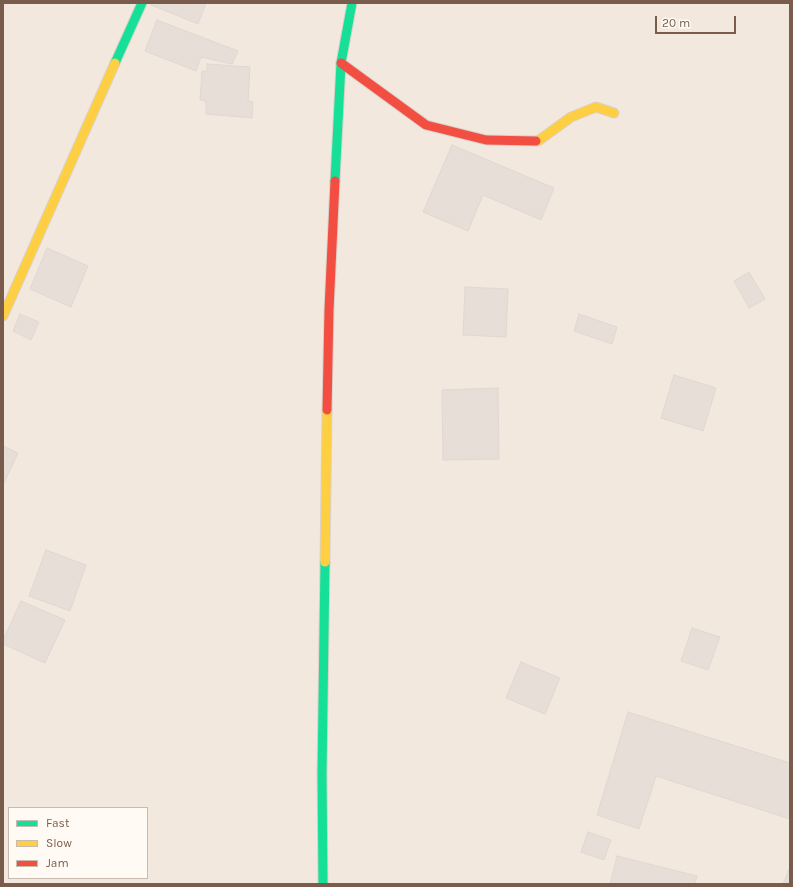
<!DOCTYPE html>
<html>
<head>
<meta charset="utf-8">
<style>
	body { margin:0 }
	#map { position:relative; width:793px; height:887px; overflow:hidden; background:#f9f5f0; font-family:Karla,sans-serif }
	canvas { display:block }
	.frame { position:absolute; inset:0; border:4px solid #7a5c4d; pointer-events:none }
	.legend { position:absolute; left:8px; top:807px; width:140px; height:72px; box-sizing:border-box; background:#fffaf3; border:1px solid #cabbb1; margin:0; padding:5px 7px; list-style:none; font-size:12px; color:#7a5c4d }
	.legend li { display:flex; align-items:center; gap:8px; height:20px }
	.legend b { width:20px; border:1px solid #cabbb1 }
	.scale { position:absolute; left:655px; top:16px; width:81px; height:18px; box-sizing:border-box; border:2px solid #7a5c4d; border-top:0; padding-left:5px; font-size:12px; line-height:14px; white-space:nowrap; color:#7a5c4d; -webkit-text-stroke:3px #fffaf3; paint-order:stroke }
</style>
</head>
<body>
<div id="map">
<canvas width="793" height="887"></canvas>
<div class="frame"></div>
<ul class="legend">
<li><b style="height:5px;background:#16e098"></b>Fast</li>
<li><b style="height:5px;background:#ffcf43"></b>Slow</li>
<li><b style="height:5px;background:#f24e42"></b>Jam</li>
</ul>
<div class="scale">20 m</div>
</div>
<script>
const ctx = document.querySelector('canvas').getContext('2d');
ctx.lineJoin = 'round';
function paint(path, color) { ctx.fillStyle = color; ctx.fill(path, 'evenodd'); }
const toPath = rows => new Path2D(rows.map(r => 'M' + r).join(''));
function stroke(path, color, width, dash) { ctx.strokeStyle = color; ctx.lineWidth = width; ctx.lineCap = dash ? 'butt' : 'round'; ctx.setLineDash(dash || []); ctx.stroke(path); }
const residential = toPath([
	[3,3,790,3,790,884,3,884],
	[9,808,147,808,147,878,9,878]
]);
const building = toPath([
	[152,3,206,3,198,24,151,5,152,3],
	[157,20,238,51,232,64,201,57,196,71,145,51,157,20],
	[207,64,250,67,248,101,253,102,252,118,206,114,206,101,200,100,202,71,207,71,207,64],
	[452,145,554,188,541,220,483,195,468,231,423,212,452,145],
	[47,248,88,266,71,307,30,289,47,248],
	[749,272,765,299,749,308,734,281,749,272],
	[465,287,508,289,506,337,463,335,465,287],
	[20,314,39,322,31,340,13,331,20,314],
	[579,314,617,327,612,344,574,331,579,314],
	[674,375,716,388,703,431,661,418,674,375],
	[498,388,499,459,443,460,442,390,498,388],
	[3,446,18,453,3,485,3,446],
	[46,550,86,565,70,611,29,596,46,550],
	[21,601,65,620,45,663,3,644,3,640,21,601],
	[692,628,720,637,708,670,681,661,692,628],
	[521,662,560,678,545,714,506,698,521,662],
	[628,712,790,763,790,819,656,776,639,829,597,815,628,712],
	[588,832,611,840,604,860,581,852,588,832],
	[617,856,697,876,695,884,610,884,617,856],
	[790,867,790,884,783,884,790,867]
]);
const fast = toPath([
	[115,63,142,3],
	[335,181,341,63,352,3],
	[323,884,322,774,325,562]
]);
const slow = toPath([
	[536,141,538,141,571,117,596,107,614,113],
	[3,316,115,63],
	[325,562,327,410]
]);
const jam = toPath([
	[341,63,426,125,486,140,536,141],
	[327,410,329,310,335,181]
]);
paint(residential, '#f2e8de');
paint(building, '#e6ded7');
stroke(building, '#e2d8d2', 1);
stroke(fast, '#d9d2cb', 11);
stroke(slow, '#d9d2cb', 11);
stroke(jam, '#d9d2cb', 11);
stroke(fast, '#16e098', 9);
stroke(slow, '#ffcf43', 9);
stroke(jam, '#f24e42', 9);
</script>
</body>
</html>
